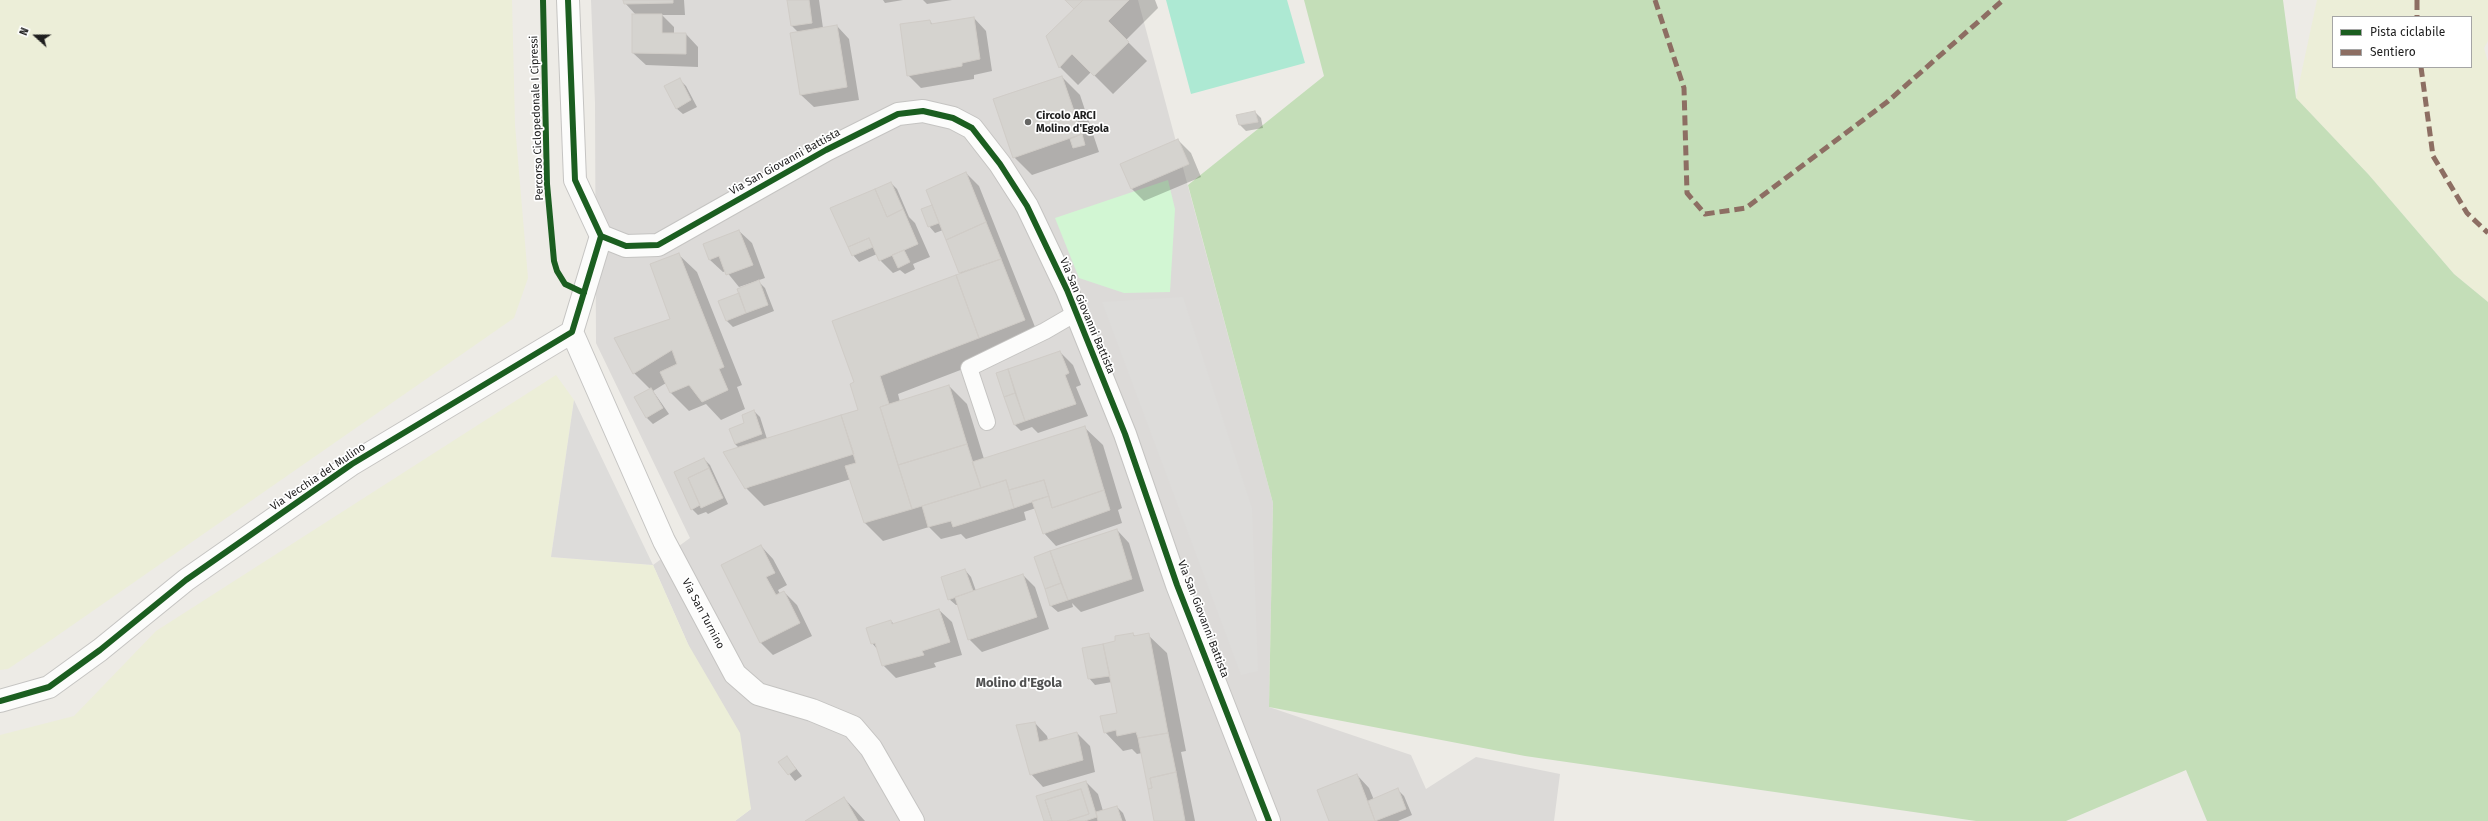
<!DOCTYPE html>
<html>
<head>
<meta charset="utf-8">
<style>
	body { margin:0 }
	#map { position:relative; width:2488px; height:821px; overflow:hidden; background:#edebe6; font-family:"Fira Sans",sans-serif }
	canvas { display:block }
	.legend { position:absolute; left:2332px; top:16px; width:140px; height:52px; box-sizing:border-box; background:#fff; border:1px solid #a5a5a5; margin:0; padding:5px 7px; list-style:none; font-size:12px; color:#1e1e1e }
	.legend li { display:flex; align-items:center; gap:8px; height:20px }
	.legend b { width:20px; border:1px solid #a5a5a5 }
	.north { position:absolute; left:16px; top:16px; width:40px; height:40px; -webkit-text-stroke:3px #fff; paint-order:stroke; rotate:291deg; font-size:11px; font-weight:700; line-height:16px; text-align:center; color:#1e1e1e }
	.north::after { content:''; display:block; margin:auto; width:14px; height:18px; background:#1e1e1e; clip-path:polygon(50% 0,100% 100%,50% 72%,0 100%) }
</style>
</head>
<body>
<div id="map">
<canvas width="2488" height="821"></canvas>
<ul class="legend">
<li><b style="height:5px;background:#1b5e20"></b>Pista ciclabile</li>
<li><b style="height:5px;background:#8d6e63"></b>Sentiero</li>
</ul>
<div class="north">N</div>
</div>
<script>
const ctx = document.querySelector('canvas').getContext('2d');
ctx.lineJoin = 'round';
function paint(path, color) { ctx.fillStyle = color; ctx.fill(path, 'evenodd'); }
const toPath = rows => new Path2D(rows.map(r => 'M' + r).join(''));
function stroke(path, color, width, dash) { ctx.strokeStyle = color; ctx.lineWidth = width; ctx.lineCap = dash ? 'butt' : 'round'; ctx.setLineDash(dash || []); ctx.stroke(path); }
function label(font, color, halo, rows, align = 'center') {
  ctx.font = font + ' "Fira Sans",sans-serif'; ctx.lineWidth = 3.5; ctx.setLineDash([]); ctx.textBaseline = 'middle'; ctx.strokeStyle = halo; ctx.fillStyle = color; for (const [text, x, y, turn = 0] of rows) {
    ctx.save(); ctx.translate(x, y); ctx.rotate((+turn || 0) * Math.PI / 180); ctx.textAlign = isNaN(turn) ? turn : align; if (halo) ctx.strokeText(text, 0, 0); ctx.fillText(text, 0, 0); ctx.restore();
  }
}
const residential = toPath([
	[591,0,1138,0,1273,503,1269,707,1411,755,1426,789,1476,757,1560,774,1554,821,735,821,751,809,688,644,653,565,690,538,596,343,595,103]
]);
const farmland = toPath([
	[0,0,512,0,515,125,528,278,514,318,51,640,8,669,0,670],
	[2317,0,2488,0,2488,41,2484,48,2488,62,2488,302,2454,274,2369,175,2296,98],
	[2333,17,2471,17,2471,67,2333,67],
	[556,375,574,400,551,557,653,565,688,644,740,733,751,809,735,821,0,821,0,735,74,716,156,631]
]);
const forest = toPath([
	[1304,0,2283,0,2296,98,2369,175,2454,274,2488,302,2488,821,2207,821,2186,770,2066,821,1976,821,1525,756,1269,707,1273,503,1188,185,1324,76]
]);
const park = toPath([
	[1168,180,1175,209,1170,292,1124,293,1079,278,1055,218]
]);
const pitch = toPath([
	[1166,0,1287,0,1305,63,1191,94]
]);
const parking = toPath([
	[1183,297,1252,508,1258,671,1241,675,1102,302],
	[574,400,653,565,551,557]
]);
const shadow = toPath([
	[624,0,684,0,685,15,662,15,674,27,674,34,686,34,698,47,698,67,646,65,633,53,636,15,625,3],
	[788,0,819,0,823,28,837,26,849,39,859,100,814,107,801,95,798,32,792,26],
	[883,0,903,0,885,3],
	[923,0,952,0,927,4],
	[1065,0,1155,0,1158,8,1126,40,1147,61,1113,94,1091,72,1078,85,1060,67,1075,9],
	[974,18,986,31,992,71,974,75,974,79,921,88,908,75,930,21,933,25],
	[1062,77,1080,95,1099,152,1032,175,1014,157],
	[680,80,686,86,697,107,683,114,676,108],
	[1255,112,1261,118,1263,128,1246,131,1240,125,1238,115],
	[1178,140,1191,153,1201,177,1144,201,1131,188],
	[966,173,979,186,1037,332,997,356,898,394,900,402,949,386,967,404,984,459,1084,427,1103,445,1122,508,1118,510,1122,523,1056,546,1044,533,1036,508,1024,512,1026,520,966,539,961,534,941,539,929,527,883,541,865,523,851,479,764,506,746,488,739,448,735,444,745,424,754,411,760,417,767,439,859,410,856,383,961,274,943,230,935,233,929,226,923,210,933,205],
	[891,183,897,189,909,217,915,223,930,257,913,264,915,269,905,274,900,270,893,273,880,260,877,254,859,262,853,255],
	[739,231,752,243,765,278,739,287,726,271,723,272,710,260],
	[678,254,697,272,742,385,737,387,745,409,721,420,706,404,689,411,671,393,666,383,653,391,669,414,653,424,647,418,650,389,634,373,671,320],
	[759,282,765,288,774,311,733,327,726,320,740,294],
	[1060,352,1073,365,1081,385,1076,387,1088,416,1038,433,1032,427,1021,431,1015,425,997,374],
	[704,459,710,465,728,504,708,514,706,512,698,515,692,509],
	[1117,530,1129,543,1144,591,1081,612,1072,603,1073,607,1058,612,1051,606,1035,557],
	[761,546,773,559,787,585,778,590,780,594,784,592,797,605,812,636,773,655,761,643,722,566],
	[965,570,971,577,976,591,1023,575,1035,587,1049,629,982,652,969,639,958,605,956,605,949,599],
	[939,610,952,622,962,655,934,663,936,667,896,678,883,665,878,650,872,643,891,621,894,624],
	[1133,634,1136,637,1148,635,1167,653,1186,751,1181,752,1195,821,1155,821,1142,753,1137,754,1132,749,1123,751,1105,732,1118,714,1112,682,1095,685,1089,678,1117,642],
	[1035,723,1047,736,1048,740,1077,733,1090,746,1095,772,1043,787,1031,774],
	[787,757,802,776,795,781,780,762],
	[1357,775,1369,788,1374,800,1398,790,1404,796,1412,815,1398,821,1330,821],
	[1086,782,1098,794,1103,811,1117,807,1123,813,1126,821,1045,821],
	[844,798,865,821,807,821]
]);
const building = toPath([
	[623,0,673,0,673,3,624,4,623,0],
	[787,0,809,0,812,23,791,26,787,0],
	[1065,0,1083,0,1074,9,1065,0],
	[1083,0,1129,0,1108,21,1129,42,1094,76,1072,54,1059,68,1046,36,1083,0],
	[632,14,662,14,662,33,686,33,686,54,632,53,632,14],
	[974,17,980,59,962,63,962,66,907,76,900,24,930,20,931,24,974,17],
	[837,25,847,87,800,95,790,33,837,25],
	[1062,76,1082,134,1013,158,993,99,1062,76],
	[680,78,691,100,676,109,664,86,680,78],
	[1255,111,1258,122,1239,125,1236,115,1255,111],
	[1082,134,1085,145,1073,148,1070,139,1082,134],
	[1178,139,1189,164,1131,189,1120,164,1178,139],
	[966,172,986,222,946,240,926,190,966,172],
	[891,182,903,209,887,217,875,189,891,182],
	[875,189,887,217,903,209,918,244,879,261,869,238,848,247,830,208,875,189],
	[932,205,939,223,928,227,921,209,932,205],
	[986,222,1001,259,959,273,946,240,986,222],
	[739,230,753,265,726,275,719,256,709,260,703,244,739,230],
	[869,238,873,247,852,256,848,247,869,238],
	[904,250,910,262,898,268,892,255,904,250],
	[679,253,724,367,719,369,728,390,702,402,689,385,670,393,660,372,677,364,672,350,633,374,614,338,670,319,650,264,679,253],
	[1001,259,1025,320,979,338,956,275,1001,259],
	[956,275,979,338,880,376,889,404,880,407,912,509,864,523,845,466,856,463,841,415,858,410,850,384,854,382,832,321,956,275],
	[759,280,768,305,746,313,737,289,759,280],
	[739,293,746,313,726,321,718,301,739,293],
	[1060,351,1069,373,1065,375,1076,404,1025,421,1008,369,1060,351],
	[1008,369,1015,393,1004,397,996,373,1008,369],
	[949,385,967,444,898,465,880,407,949,385],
	[651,388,663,408,646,418,634,397,651,388],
	[1015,393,1025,421,1014,425,1004,397,1015,393],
	[754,410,762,434,735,444,729,429,744,423,742,415,754,410],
	[841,415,854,454,749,487,745,489,723,452,841,415],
	[1085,426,1104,490,1052,508,1044,480,1009,490,1006,480,981,488,972,462,1085,426],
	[967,444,981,488,912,509,898,465,967,444],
	[704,458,709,468,688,478,700,505,691,510,674,472,704,458],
	[709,468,723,498,701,508,688,478,709,468],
	[1006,480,1014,508,953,527,951,521,928,527,922,506,1006,480],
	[1044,480,1049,496,1014,508,1009,490,1044,480],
	[1104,490,1110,510,1043,534,1032,501,1049,496,1052,508,1104,490],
	[1117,529,1132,579,1068,600,1050,551,1117,529],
	[761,545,775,573,766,577,776,595,784,591,800,623,760,643,721,565,761,545],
	[1050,551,1061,583,1045,589,1034,557,1050,551],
	[965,569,973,591,948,600,941,577,965,569],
	[1023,574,1037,617,968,640,955,597,1023,574],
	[1061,583,1068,600,1050,606,1045,589,1061,583],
	[939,609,950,642,922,651,924,655,882,666,875,643,871,644,866,628,891,620,892,624,939,609],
	[1133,633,1134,636,1149,633,1168,733,1138,738,1136,732,1117,736,1116,730,1104,733,1100,716,1117,713,1103,644,1115,641,1115,636,1133,633],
	[1103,644,1110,676,1088,679,1082,648,1103,644],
	[1035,722,1039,742,1077,732,1083,760,1030,775,1016,725,1035,722],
	[1168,733,1176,772,1150,778,1152,788,1148,789,1138,738,1168,733],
	[787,756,796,769,788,775,778,762,787,756],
	[1176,772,1185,821,1154,821,1148,789,1152,788,1150,778,1176,772],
	[1357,774,1375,821,1329,821,1317,790,1357,774],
	[1086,781,1097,817,1085,821,1067,821,1089,814,1081,789,1045,800,1052,821,1044,821,1036,796,1086,781],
	[1398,788,1406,809,1375,821,1368,801,1398,788],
	[1081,789,1089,814,1067,821,1052,821,1045,800,1081,789],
	[844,797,858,821,805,821,844,797],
	[1117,806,1122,821,1098,821,1096,812,1117,806]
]);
const lane = toPath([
	[987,422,969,368,1045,331,1076,313]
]);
const street = toPath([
	[568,0,575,180,601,236,626,246,658,245,826,150,898,114,923,111,953,118,972,128,1000,164,1027,206,1067,290,1125,434,1177,585,1269,821],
	[572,332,664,541,735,674,758,694,812,710,853,727,871,748,913,821],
	[0,701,49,687,100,650,186,580,352,464,572,332,601,236]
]);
const quiet = toPath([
	[1655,0,1684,88,1687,193,1705,214,1746,208,1887,102,2003,0],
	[2417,0,2417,17],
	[2421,67,2433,156,2467,213,2488,233]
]);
const cycleway = toPath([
	[543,0,547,184,554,261,557,271,565,284,584,293],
	[568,0,575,180,601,236,626,246,658,245,826,150,898,114,923,111,953,118,972,128,1000,164,1027,206,1067,290,1125,434,1177,585,1269,821],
	[0,701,49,687,100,650,186,580,352,464,572,332,601,236]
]);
const markers = [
	[1028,122,4,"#666664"]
];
const poiNames = [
	["Circolo ARCI",1036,116],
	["Molino d'Egola",1036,129]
];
const streetNames = [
	["Percorso Ciclopedonale I Cipressi",537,118,-92],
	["Via San Giovanni Battista",785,162,-29],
	["Via San Giovanni Battista",1087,316,67],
	["Via Vecchia del Mulino",318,477,-34],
	["Via San Turnino",703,614,62],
	["Via San Giovanni Battista",1203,619,69]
];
const quarterNames = [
	["Molino d'Egola",1019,683]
];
paint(residential, '#dcdad8');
paint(farmland, '#eceed8');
paint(forest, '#c4deb8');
paint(park, '#d2f6d3');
paint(pitch, '#ade9d3');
paint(parking, '#dddcda');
paint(shadow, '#0003');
paint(building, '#d5d3cf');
stroke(building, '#d0ccc7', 1);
stroke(lane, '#c5c4c2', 18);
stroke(street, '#c5c4c2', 24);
stroke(lane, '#fcfcfb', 16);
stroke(street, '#fcfcfb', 22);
stroke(quiet, '#8d6e63', 5, [10, 5]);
stroke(cycleway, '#1b5e20', 6);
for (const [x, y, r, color] of markers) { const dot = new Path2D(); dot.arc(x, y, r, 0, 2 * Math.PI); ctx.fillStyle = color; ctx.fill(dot); stroke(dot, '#fff', 1.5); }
label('bold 11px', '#1e1e1e', '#fff', poiNames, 'left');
label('11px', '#1e1e1e', '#fff', streetNames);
label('bold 13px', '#515151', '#fff', quarterNames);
</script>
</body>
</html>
